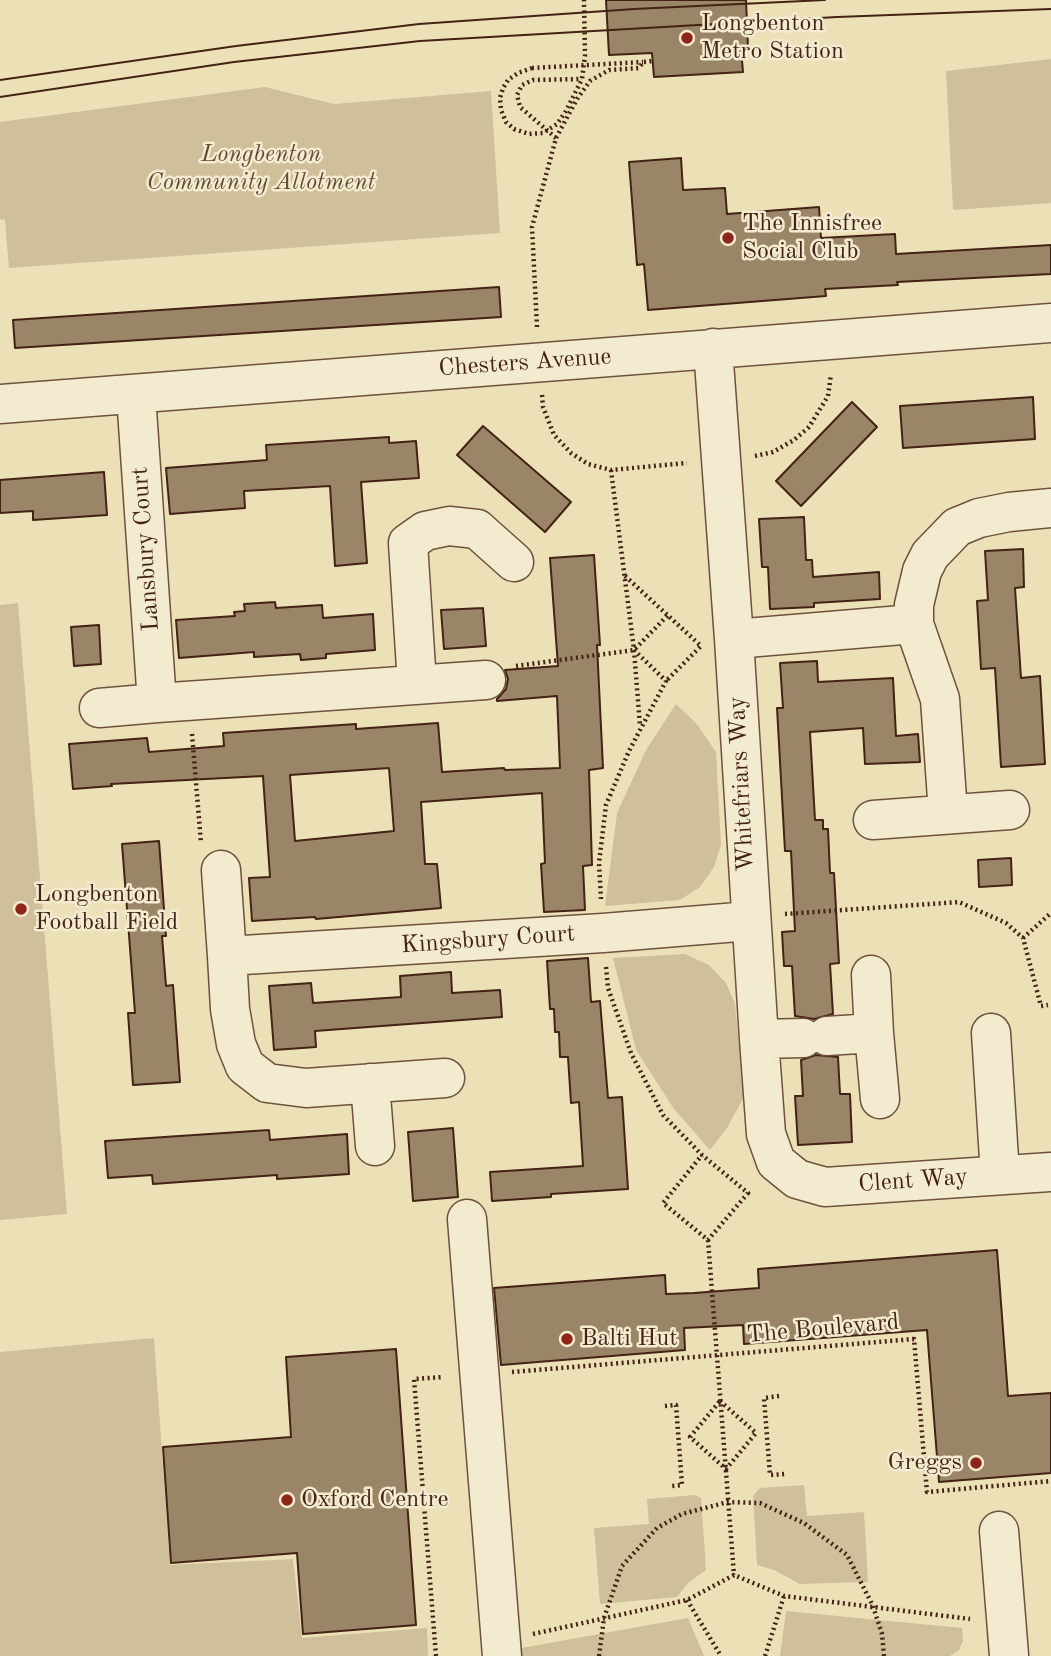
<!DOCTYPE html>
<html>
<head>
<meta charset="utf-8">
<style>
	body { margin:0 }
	canvas { display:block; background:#ece0b7 }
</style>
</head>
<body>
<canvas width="1051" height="1656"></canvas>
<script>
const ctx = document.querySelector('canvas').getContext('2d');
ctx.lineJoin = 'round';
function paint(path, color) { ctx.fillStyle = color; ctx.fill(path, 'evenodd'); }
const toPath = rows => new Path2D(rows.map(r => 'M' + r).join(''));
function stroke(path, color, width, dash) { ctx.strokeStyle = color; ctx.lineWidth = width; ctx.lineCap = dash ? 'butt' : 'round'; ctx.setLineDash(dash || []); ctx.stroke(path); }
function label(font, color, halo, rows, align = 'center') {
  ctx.font = font + ' "Old Standard TT",serif'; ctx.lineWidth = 5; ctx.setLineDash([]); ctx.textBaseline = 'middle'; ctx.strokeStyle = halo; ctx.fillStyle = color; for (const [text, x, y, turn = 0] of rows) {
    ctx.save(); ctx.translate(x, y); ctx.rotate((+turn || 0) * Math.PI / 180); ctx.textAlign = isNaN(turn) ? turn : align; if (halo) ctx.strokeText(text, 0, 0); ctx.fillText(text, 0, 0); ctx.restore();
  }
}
const green = toPath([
	[1051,59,1051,203,953,210,946,71],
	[265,87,334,104,491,91,500,233,9,268,5,220,0,219,0,122],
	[18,603,67,1214,0,1220,0,605],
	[676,704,696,723,716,752,721,845,714,867,700,887,680,900,605,906,617,813,646,750],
	[685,954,709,965,726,983,735,1004,744,1097,727,1128,710,1150,674,1109,636,1050,613,958],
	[154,1338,170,1565,293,1559,302,1638,427,1628,428,1656,0,1656,0,1352],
	[804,1485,807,1516,864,1512,868,1582,800,1584,774,1570,757,1565,753,1496,760,1488],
	[695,1495,701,1498,706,1570,689,1582,677,1597,600,1604,594,1528,649,1524,647,1499],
	[786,1611,962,1628,963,1641,959,1650,950,1656,780,1656],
	[688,1618,704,1656,517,1656,516,1649]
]);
const building = toPath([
	[606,0,746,0,748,48,741,49,743,72,654,77,652,53,609,55,606,0],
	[681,158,683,190,725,188,727,214,819,207,821,238,895,234,896,254,1051,245,1051,274,897,282,898,285,825,289,826,296,648,310,644,264,637,265,629,162,681,158],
	[499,287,501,317,15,348,13,320,499,287],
	[1033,397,1035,439,903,448,900,406,1033,397],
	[852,402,877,427,801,506,776,481,852,402],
	[483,426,571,502,545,532,457,455,483,426],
	[389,437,389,443,416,441,419,478,361,482,367,563,335,566,330,486,244,491,245,508,170,514,166,468,267,460,266,445,389,437],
	[104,472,107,515,33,520,33,511,0,513,0,480,104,472],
	[804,517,806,560,812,560,813,577,879,572,880,599,814,603,814,607,770,609,768,567,762,567,759,519,804,517],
	[1023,549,1024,587,1015,588,1021,678,1040,676,1045,764,1001,767,995,668,981,669,977,601,988,600,985,551,1023,549],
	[594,555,600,645,597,645,603,768,589,770,592,865,583,866,585,910,544,912,541,864,545,863,542,793,421,802,425,864,437,864,441,908,316,919,315,917,252,921,249,878,270,877,263,776,111,784,112,786,73,789,69,744,147,738,149,752,224,746,223,733,356,724,356,729,438,723,442,772,504,768,505,770,560,768,557,696,497,701,497,699,506,689,508,679,505,670,558,666,550,558,594,555],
	[389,768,394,831,295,841,290,775,389,768],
	[275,602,276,608,322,605,323,618,373,614,375,650,326,654,326,658,301,660,300,654,254,657,254,652,179,658,176,620,235,616,234,612,245,611,244,604,275,602],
	[483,608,486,646,444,649,441,610,483,608],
	[99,625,101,664,74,666,71,627,99,625],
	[817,661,818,682,893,678,896,736,918,734,920,762,865,764,863,728,810,732,815,820,823,820,823,829,828,829,830,873,834,873,839,963,830,964,833,1014,814,1019,795,1016,792,966,784,966,782,932,795,931,791,851,785,851,777,708,783,708,780,663,817,661],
	[159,841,166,936,162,936,166,986,173,985,180,1082,133,1085,128,1013,135,1013,122,844,159,841],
	[1011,858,1012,885,979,887,978,860,1011,858],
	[588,958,591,1002,600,1001,608,1098,622,1097,628,1189,551,1194,551,1197,492,1201,490,1172,583,1166,579,1102,571,1103,568,1057,560,1057,559,1032,555,1032,554,1009,550,1009,547,961,588,958],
	[451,972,452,993,500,990,502,1017,315,1031,316,1047,274,1050,269,986,311,983,313,1003,401,997,400,976,451,972],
	[816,1055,838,1057,840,1094,850,1094,852,1142,798,1145,795,1096,803,1096,801,1060,816,1055],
	[453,1128,458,1197,413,1201,408,1132,453,1128],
	[269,1130,270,1140,347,1134,349,1174,277,1179,277,1175,153,1184,152,1175,108,1178,105,1141,269,1130],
	[997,1250,1008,1396,1051,1393,1051,1473,939,1482,927,1330,744,1344,743,1325,684,1328,685,1350,501,1365,494,1288,665,1275,666,1294,694,1293,759,1288,758,1269,997,1250],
	[396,1349,416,1625,303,1634,297,1553,171,1563,163,1447,291,1437,286,1357,396,1349]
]);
const path = toPath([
	[532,68,643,62],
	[556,138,520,107,517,95,522,85,533,80,582,79],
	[537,327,532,227,556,138,577,99,590,81,609,70,639,68,643,62,653,61],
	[542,395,543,407,554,435,571,453,588,464,611,470,687,463],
	[755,456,773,452,794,440,809,427,828,396,831,374],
	[611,470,634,650,640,726],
	[625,576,701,646,666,681],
	[516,666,634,650,668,615],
	[192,734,201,843],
	[601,899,599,863,606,805,629,751,666,681,634,650],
	[785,914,959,902,1006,923,1023,938,1041,1006,1048,1005],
	[1023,938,1051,913],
	[606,967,608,988,631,1053,663,1115,702,1155,748,1193,708,1240,663,1203,702,1155],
	[708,1240,734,1575],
	[512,1372,914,1339,927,1492,1051,1481],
	[779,1396,764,1398,770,1475,785,1474],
	[720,1401,756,1433,726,1469,690,1437,720,1401],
	[665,1406,676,1405,682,1485,672,1486],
	[687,1600,721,1656],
	[533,1634,687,1600,734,1575,784,1596,970,1619],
	[436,1656,414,1379,444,1377],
	[599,1656,604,1618,622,1566,657,1528,682,1514,728,1502,760,1503,804,1523,847,1555,873,1606,882,1634,884,1656],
	[765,1656,784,1596]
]);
const minor = toPath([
	[713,348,734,639,759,1039,766,1134,776,1162,797,1179,825,1187,1051,1172],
	[136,395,157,703,486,680],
	[0,404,1051,323],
	[734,639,914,624],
	[417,684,408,543,425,531,449,526,477,529,514,562],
	[99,708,157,703],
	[948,813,940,699,914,624,914,605,922,571,930,555,957,527,979,518,1009,512,1051,508],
	[873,820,1010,810],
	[221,870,227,956],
	[871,975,874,1033],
	[991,1033,1000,1175],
	[827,1036,874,1033,880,1099],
	[759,1039,803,1038],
	[445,1078,306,1088,267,1083,245,1066,236,1044,230,1009,227,956,603,933,750,921],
	[370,1083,375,1146],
	[467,1219,502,1656],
	[999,1531,1009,1655]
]);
const tram = toPath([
	[0,80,236,46,419,24,634,9,825,0],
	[0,97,234,62,420,41,837,17,1051,9]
]);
const pathBridge = toPath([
	[532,68,518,73,508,80,503,88,500,98,501,110,506,122,514,129,529,134,543,133,557,124,566,111,582,79,585,56,584,0]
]);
const markers = [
	[687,38,7,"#8f2418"],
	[728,238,7,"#8f2418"],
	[21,909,7,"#8f2418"],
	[567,1339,7,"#8f2418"],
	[976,1463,7,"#8f2418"],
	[287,1500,7,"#8f2418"]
];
const poiNames = [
	["Longbenton",701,24],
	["Metro Station",701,52],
	["The Innisfree",742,224],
	["Social Club",742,252],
	["Longbenton",35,895],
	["Football Field",35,923],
	["Balti Hut",581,1339],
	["Greggs",962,1463,"right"],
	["Oxford Centre",301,1500]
];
const parkNames = [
	["Longbenton",261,155],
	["Community Allotment",261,183]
];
const streetNames = [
	["Chesters Avenue",525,363,-4],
	["Lansbury Court",146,549,-94],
	["Whitefriars Way",742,784,-93],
	["Kingsbury Court",488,940,-4],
	["Clent Way",913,1181,-4],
	["The Boulevard",823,1329,-5]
];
paint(green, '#cfc09b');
paint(building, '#9b8569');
stroke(building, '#442215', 2);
stroke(minor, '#6e523e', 41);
stroke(path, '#442215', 4.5, [2, 3.5]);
stroke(minor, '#f3ebd0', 38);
stroke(tram, '#442215', 2);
stroke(pathBridge, '#442215', 4.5, [2, 3.5]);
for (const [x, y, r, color] of markers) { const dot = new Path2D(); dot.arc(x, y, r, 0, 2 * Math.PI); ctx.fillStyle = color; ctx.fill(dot); stroke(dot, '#f3ebd0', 2.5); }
label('24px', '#442215', '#f3ebd0', poiNames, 'left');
label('italic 24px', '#674a36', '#f3ebd0', parkNames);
label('24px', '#442215', '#f3ebd0', streetNames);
</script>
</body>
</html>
